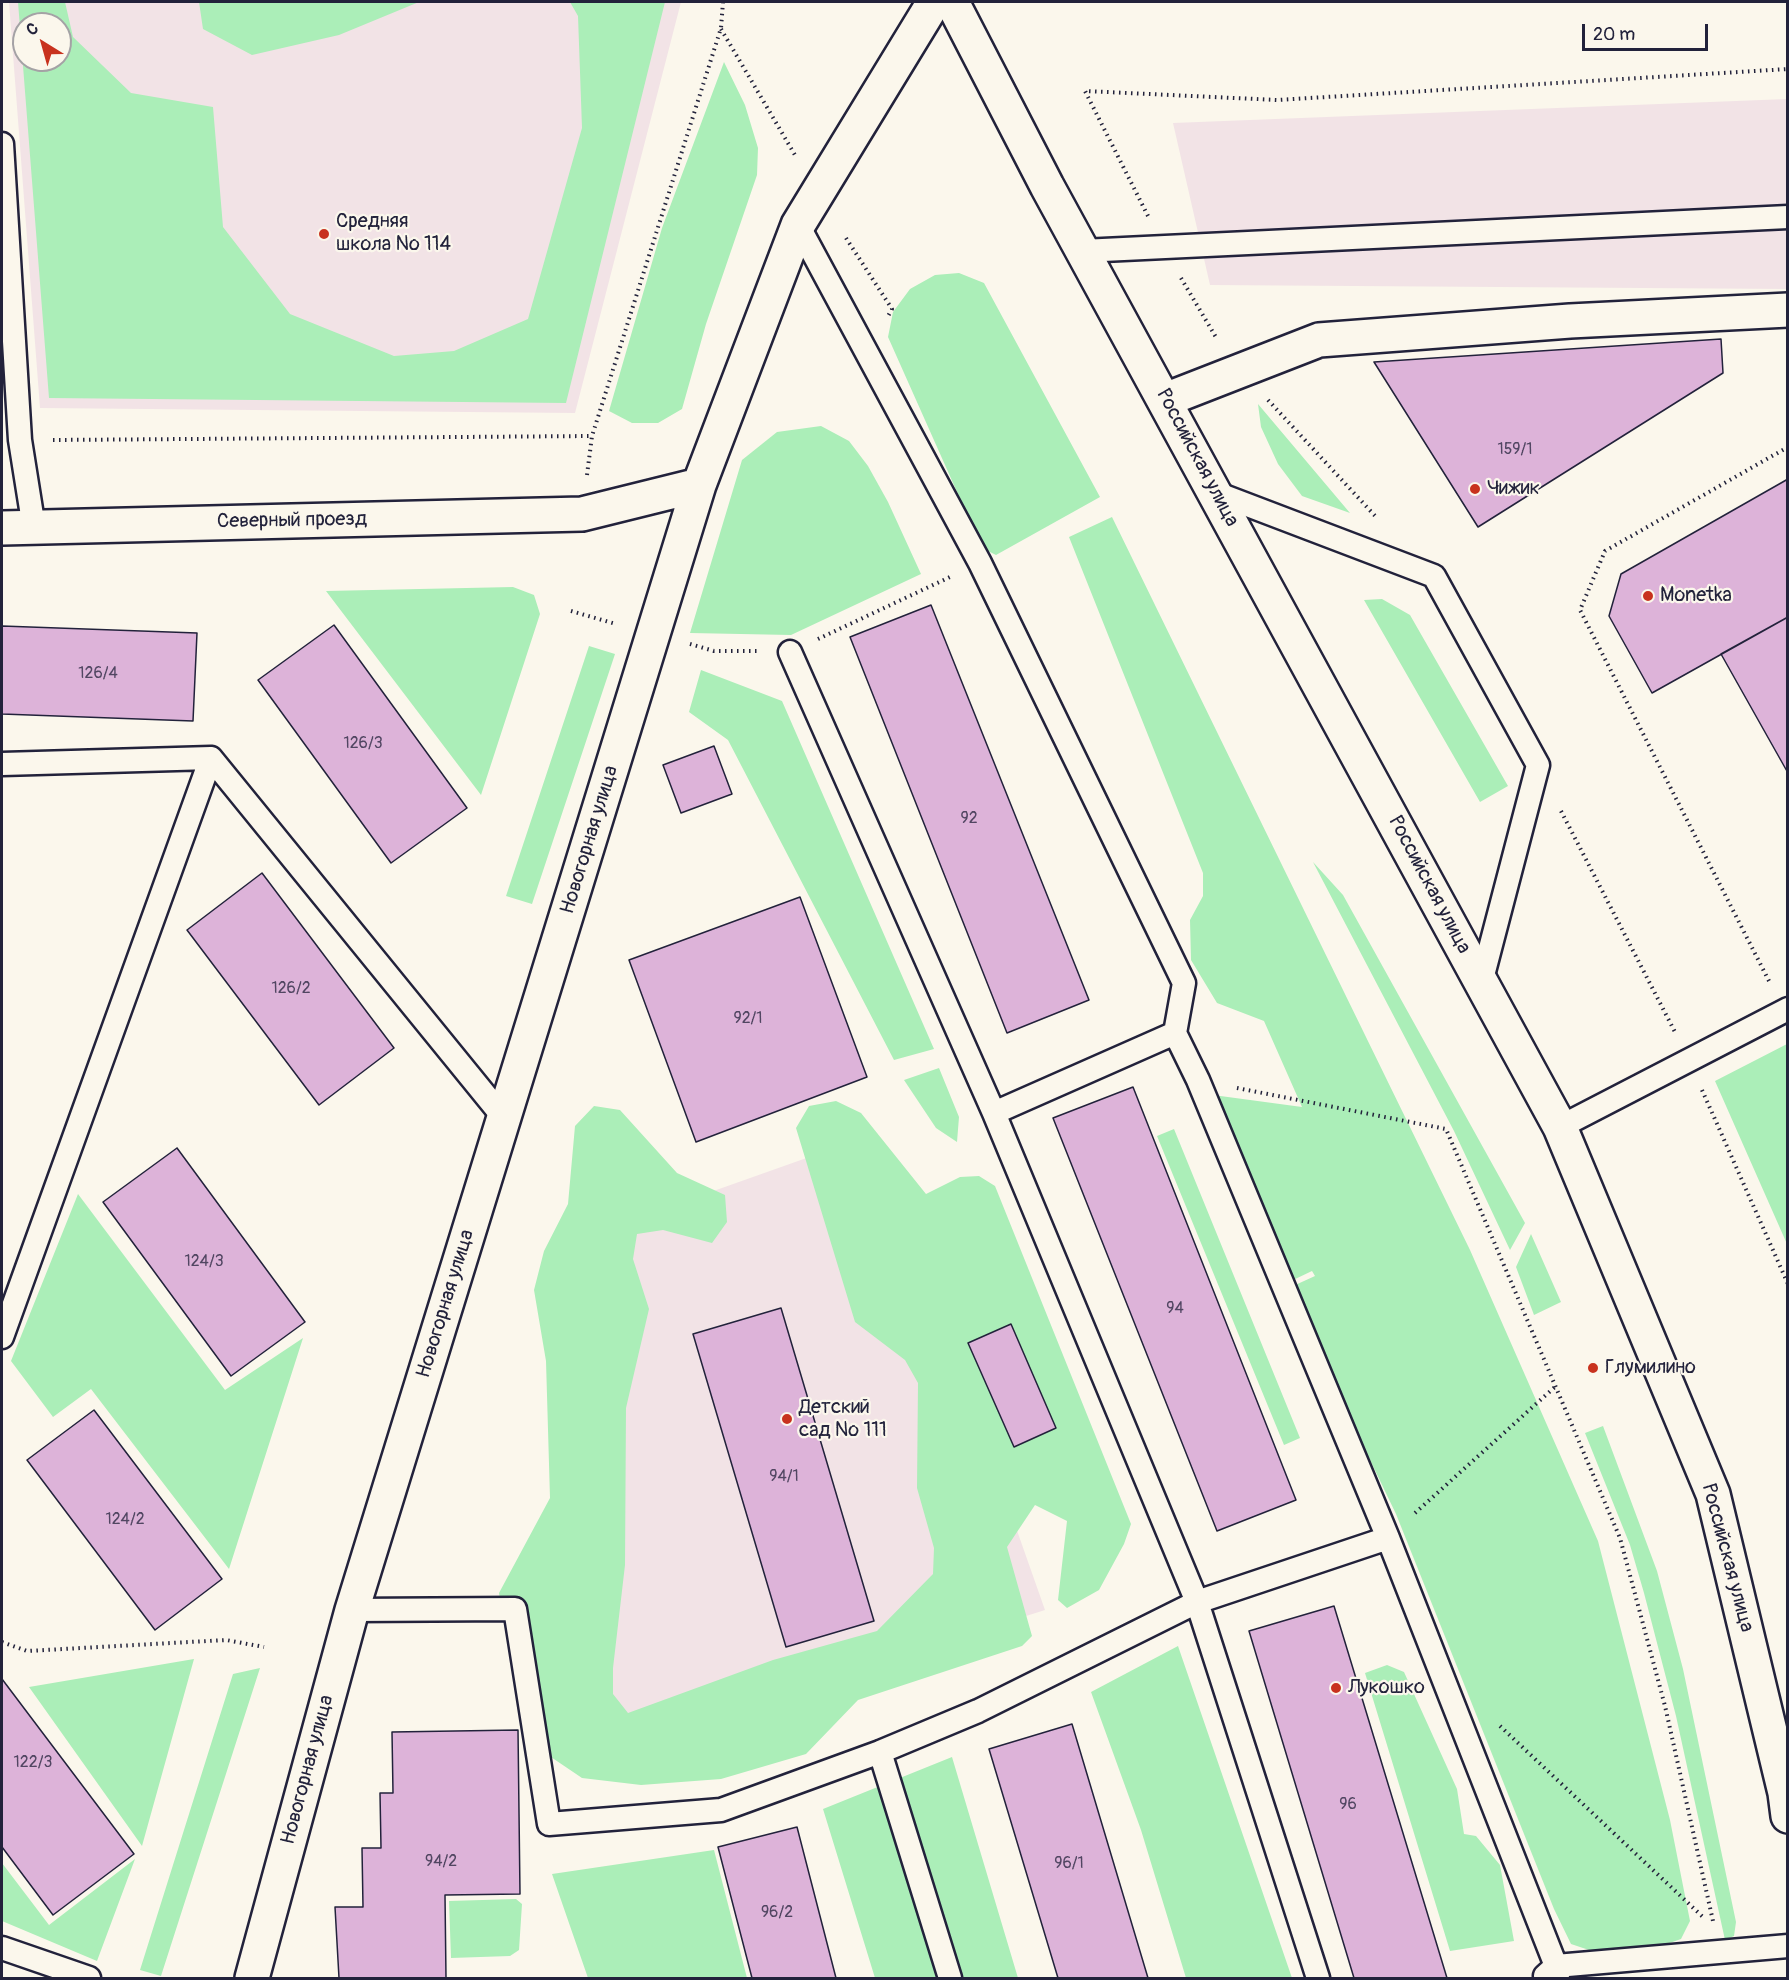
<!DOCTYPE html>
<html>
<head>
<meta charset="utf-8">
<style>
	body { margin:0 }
	#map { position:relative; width:1789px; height:1980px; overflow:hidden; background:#fbf7ec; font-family:Pangolin,sans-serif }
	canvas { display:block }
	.frame { position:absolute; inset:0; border:3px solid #22223b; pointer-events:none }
	.north { position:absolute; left:12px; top:12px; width:60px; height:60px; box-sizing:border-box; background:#fbf7ec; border:2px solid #a4a2a5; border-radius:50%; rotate:323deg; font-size:16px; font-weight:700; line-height:24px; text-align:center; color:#22223b }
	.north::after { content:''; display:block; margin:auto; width:21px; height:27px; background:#c8321e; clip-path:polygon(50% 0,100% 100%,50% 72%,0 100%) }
	.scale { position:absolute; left:1582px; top:24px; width:126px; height:27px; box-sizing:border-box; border:3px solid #22223b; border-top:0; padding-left:8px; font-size:18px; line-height:21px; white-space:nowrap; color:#22223b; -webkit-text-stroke:4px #fbf7ec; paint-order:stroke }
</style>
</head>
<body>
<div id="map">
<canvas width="1789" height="1980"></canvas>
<div class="frame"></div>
<div class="north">С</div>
<div class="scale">20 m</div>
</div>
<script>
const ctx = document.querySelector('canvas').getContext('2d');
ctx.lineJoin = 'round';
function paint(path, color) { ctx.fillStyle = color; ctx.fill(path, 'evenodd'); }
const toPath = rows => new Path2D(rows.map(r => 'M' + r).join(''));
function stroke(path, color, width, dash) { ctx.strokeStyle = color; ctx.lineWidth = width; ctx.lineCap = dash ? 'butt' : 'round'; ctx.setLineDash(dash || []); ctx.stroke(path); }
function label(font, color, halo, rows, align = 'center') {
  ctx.font = font + ' Pangolin,sans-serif'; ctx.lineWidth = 4.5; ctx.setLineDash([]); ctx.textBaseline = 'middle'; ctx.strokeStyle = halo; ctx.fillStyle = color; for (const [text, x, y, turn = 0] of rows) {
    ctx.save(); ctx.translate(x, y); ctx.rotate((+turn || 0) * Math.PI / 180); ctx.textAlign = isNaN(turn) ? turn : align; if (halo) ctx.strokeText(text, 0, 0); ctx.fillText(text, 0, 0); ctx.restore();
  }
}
const built = toPath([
	[9,2,681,2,575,413,40,408],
	[24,24,60,24,60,60,24,60],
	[1787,99,1787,289,1210,285,1173,123],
	[877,1133,1045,1610,567,1762,612,1227]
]);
const green = toPath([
	[18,2,65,2,73,37,131,93,213,107,223,227,290,314,394,356,454,351,528,319,582,128,578,16,570,2,665,2,566,403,49,398],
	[24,24,60,24,60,60,24,60],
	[199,2,419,2,339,35,252,55,203,29],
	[724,62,745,105,758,148,757,175,706,324,682,409,658,423,632,423,609,411,662,228],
	[959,273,984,283,1100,497,996,555,982,548,888,337,893,312,910,289,935,275],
	[1258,404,1350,513,1302,496,1278,464,1261,427],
	[821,426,849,441,868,466,888,502,921,574,791,635,690,633,742,460,777,432],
	[1112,517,1470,1250,1598,1541,1670,1820,1690,1921,1681,1939,1661,1946,1595,1952,1571,1944,1554,1909,1396,1514,1334,1385,1293,1286,1315,1276,1312,1271,1291,1281,1213,1095,1302,1107,1264,1021,1217,1003,1191,960,1190,920,1203,896,1203,873,1069,537],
	[513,587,534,595,540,614,481,795,326,591],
	[1382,599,1410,615,1508,786,1480,802,1364,600],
	[589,646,615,654,532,904,506,896],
	[701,670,782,701,934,1049,894,1060,728,740,689,712],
	[1313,862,1343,895,1525,1223,1510,1250,1454,1131],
	[1787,1044,1787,1244,1715,1081],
	[939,1068,959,1117,957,1142,936,1128,904,1080],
	[836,1101,861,1113,926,1194,960,1177,979,1176,995,1186,1131,1524,1124,1544,1099,1590,1067,1608,1058,1600,1067,1521,1035,1505,1007,1547,1032,1636,1022,1646,858,1700,806,1754,721,1779,641,1785,582,1778,545,1753,518,1704,499,1593,550,1498,546,1361,534,1290,544,1251,568,1204,575,1126,594,1106,620,1110,677,1173,725,1195,727,1222,712,1243,663,1230,637,1234,633,1259,649,1309,626,1408,625,1565,613,1668,613,1694,628,1713,773,1660,877,1631,933,1574,934,1548,917,1488,918,1383,905,1360,855,1322,796,1128,809,1106],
	[1174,1129,1300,1438,1284,1445,1157,1136],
	[78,1194,225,1390,303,1338,229,1569,91,1389,53,1417,11,1361],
	[1531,1234,1561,1302,1534,1315,1516,1267],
	[1603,1426,1657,1571,1683,1669,1736,1922,1734,1936,1725,1940,1676,1716,1644,1593,1630,1545,1585,1433],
	[1178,1646,1292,1978,1186,1978,1141,1830,1091,1692],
	[194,1659,142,1846,29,1687],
	[1387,1665,1404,1672,1457,1789,1464,1834,1476,1836,1500,1865,1514,1941,1450,1951,1365,1673],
	[260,1668,161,1976,140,1970,233,1674],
	[952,1757,1018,1978,875,1978,823,1809],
	[714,1850,747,1978,588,1978,552,1874],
	[135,1859,97,1961,2,1921,2,1863,49,1925],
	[516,1899,522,1904,519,1950,510,1956,451,1958,449,1901]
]);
const building = toPath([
	[1721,339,1723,373,1478,527,1374,362,1721,339],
	[1788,479,1788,617,1652,693,1609,616,1621,574,1788,479],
	[931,605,1089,1000,1007,1033,850,637,931,605],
	[1788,617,1788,773,1721,654,1788,617],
	[334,625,467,808,391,863,258,680,334,625],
	[2,626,197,633,193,721,2,714,2,626],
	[714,746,732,794,681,813,663,765,714,746],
	[262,873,394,1048,319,1105,187,930,262,873],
	[800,897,867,1077,696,1142,629,960,800,897],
	[1133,1087,1296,1500,1217,1531,1053,1118,1133,1087],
	[177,1148,305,1322,231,1376,103,1202,177,1148],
	[781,1308,874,1621,786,1647,693,1334,781,1308],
	[1011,1324,1056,1428,1014,1447,968,1343,1011,1324],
	[94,1410,222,1579,155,1630,27,1460,94,1410],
	[1334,1606,1447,1978,1354,1978,1249,1631,1334,1606],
	[2,1679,134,1854,53,1915,2,1847,2,1679],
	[1072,1724,1148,1978,1058,1978,989,1749,1072,1724],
	[518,1730,520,1894,445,1895,446,1978,339,1978,335,1907,363,1907,362,1848,381,1848,380,1793,393,1793,392,1732,518,1730],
	[797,1827,836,1978,752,1978,718,1847,797,1827]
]);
const path = toPath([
	[721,29,795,155],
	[1148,216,1085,91,1277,100,1788,69],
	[846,238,892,309,887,318],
	[1181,278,1217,339],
	[1268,400,1377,518],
	[53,440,592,436],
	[587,475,592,436,721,28,723,2],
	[571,611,616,624],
	[818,639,950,577],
	[690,644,714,651,757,651],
	[1561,811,1675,1032],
	[1769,981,1580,610,1605,551,1788,447],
	[1237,1088,1446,1129,1620,1538,1665,1706,1713,1921],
	[1702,1090,1788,1284],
	[1415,1513,1556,1386],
	[2,1642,27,1651,226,1640,264,1647],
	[1500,1726,1704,1918]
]);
const lane = toPath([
	[2,144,20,440,34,528],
	[798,225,980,563,1184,983,1175,1033,994,1113],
	[1082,251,1788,217],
	[1216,493,1434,576,1538,765,1481,983],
	[790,652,994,1113,1197,1602,1318,1978],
	[211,758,504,1118],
	[2,764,211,758],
	[1175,1033,1198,1080,1388,1538],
	[1560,1127,1788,1009],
	[2,1337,211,758],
	[352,1610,515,1609,549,1824,721,1810,880,1752,978,1711,1197,1602,1388,1538,1556,1966,1558,1978],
	[880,1752,950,1978],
	[2,1948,89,1978],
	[1545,1976,1556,1966,1788,1946]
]);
const street = toPath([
	[1165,400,1319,340,1570,321,1788,310],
	[2,528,582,514,699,485],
	[252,1978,352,1610,699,485,798,225,934,2]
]);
const secondary = toPath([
	[952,2,1047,186,1560,1127,1713,1494,1785,1793,1788,1816]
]);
const markers = [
	[324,234,6,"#c8321e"],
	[1475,489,6,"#c8321e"],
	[1648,596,6,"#c8321e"],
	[1593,1368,6,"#c8321e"],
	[787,1419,6,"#c8321e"],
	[1336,1688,6,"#c8321e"]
];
const numberNames = [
	["159/1",1515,450],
	["126/4",98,674],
	["126/3",363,744],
	["92",969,819],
	["126/2",291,989],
	["92/1",748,1019],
	["124/3",204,1262],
	["94",1175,1309],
	["94/1",784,1477],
	["124/2",125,1520],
	["122/3",33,1763],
	["96",1348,1805],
	["94/2",441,1862],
	["96/1",1069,1864],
	["96/2",777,1913]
];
const poiNames = [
	["Средняя",336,222],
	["школа № 114",336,245],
	["Чижик",1487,489],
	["Monetka",1660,596],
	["Глумилино",1605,1368],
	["Детский",799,1408],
	["сад № 111",799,1431],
	["Лукошко",1348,1688]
];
const streetNames = [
	["Российская улица",1197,458,62],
	["Северный проезд",292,521,-1],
	["Новогорная улица",590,840,-73],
	["Российская улица",1429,885,62],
	["Новогорная улица",446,1304,-73],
	["Российская улица",1727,1558,75],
	["Новогорная улица",308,1770,-75]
];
paint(built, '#f2e3e6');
paint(green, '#abeeb8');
paint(building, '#ddb3d9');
stroke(building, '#22223b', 1.5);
stroke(lane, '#22223b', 27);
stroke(street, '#22223b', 38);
stroke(secondary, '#22223b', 38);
stroke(path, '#22223b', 4, [1.5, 4.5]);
stroke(lane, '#fbf7ec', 22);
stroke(street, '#fbf7ec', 33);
stroke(secondary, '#fbf7ec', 33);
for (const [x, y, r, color] of markers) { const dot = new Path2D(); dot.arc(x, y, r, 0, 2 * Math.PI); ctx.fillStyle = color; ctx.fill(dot); stroke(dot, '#fbf7ec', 2); }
label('16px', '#514662', null, numberNames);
label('20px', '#22223b', '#fbf7ec', poiNames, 'left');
label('20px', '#22223b', '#fbf7ec', streetNames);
</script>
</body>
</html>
